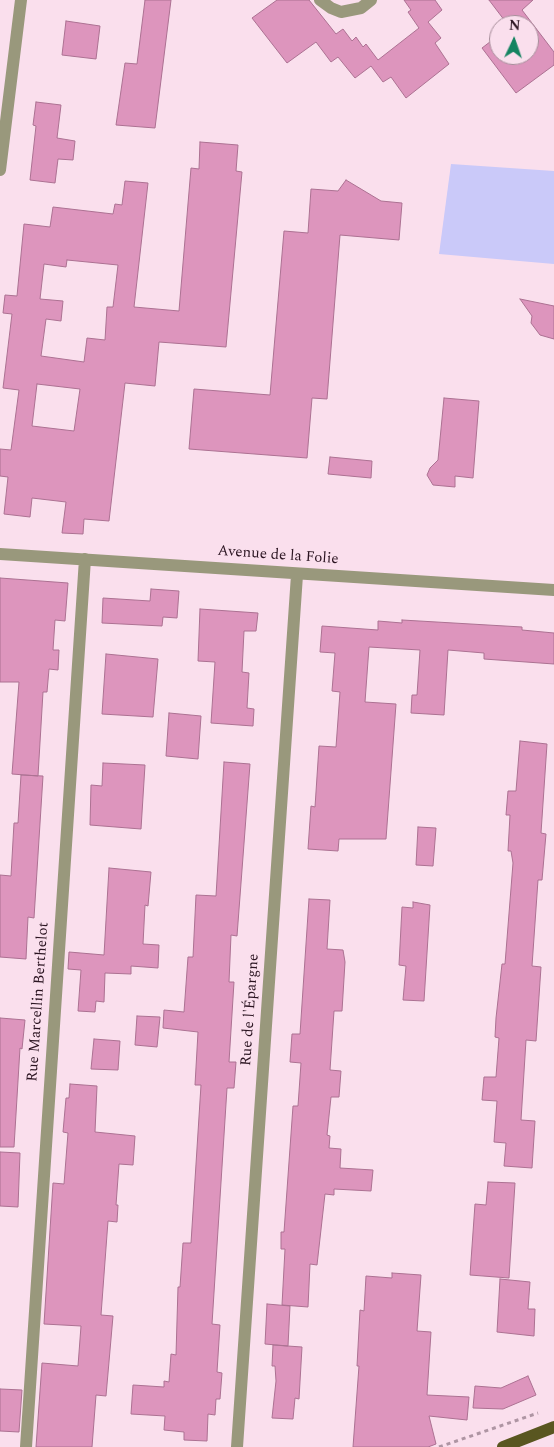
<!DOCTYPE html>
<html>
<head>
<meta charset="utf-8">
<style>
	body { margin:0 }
	#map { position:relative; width:554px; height:1447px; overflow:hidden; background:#fadfed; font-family:Spectral,serif }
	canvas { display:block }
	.north { position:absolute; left:489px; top:15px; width:50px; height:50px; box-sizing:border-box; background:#fadfed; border:1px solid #a78e9b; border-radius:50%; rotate:3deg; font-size:14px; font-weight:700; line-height:20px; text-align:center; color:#2b1421 }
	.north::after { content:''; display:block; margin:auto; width:18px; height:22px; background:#158461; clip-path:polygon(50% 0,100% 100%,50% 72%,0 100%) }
</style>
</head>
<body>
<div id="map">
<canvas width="554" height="1447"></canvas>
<div class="north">N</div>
</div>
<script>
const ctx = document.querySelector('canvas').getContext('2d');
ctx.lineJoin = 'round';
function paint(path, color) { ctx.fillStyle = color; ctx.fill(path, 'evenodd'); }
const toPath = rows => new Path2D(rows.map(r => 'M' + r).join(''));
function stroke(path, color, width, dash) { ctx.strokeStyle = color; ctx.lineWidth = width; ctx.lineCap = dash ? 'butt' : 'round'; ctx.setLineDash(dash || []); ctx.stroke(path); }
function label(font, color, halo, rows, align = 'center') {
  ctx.font = font + ' Spectral,serif'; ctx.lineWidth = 4; ctx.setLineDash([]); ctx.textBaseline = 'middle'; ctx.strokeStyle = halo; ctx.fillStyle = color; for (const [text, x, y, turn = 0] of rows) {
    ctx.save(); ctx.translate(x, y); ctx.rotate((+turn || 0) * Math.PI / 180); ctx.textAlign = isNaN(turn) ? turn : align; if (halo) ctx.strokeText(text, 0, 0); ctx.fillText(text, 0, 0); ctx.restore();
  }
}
const green = toPath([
	[451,164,554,171,554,264,439,254]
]);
const building = toPath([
	[145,0,171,0,155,128,116,125,125,63,137,64,145,0],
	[277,0,309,0,336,34,343,29,352,41,356,37,363,47,366,44,378,60,419,28,408,12,411,10,404,0,435,0,442,10,428,22,441,38,435,43,449,64,406,98,391,77,383,82,371,66,355,78,338,57,331,62,316,42,287,63,252,18,277,0],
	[489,0,533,0,522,10,554,52,554,65,516,93,482,48,499,35,499,55,529,55,529,25,508,25,489,0],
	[66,21,100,26,96,59,62,55,66,21],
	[36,102,61,105,57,138,75,141,73,160,58,159,55,183,30,180,36,126,33,125,36,102],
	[200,142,238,145,236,171,242,172,226,347,159,342,155,386,125,383,109,521,84,519,83,534,62,533,66,502,32,498,30,517,4,514,8,477,0,476,0,449,11,450,19,390,3,388,12,314,3,313,5,295,17,296,24,224,50,227,53,207,113,214,115,204,122,205,125,181,148,183,134,307,179,311,191,168,199,169,200,142],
	[67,260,118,265,113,307,107,307,105,340,87,338,84,362,41,356,46,319,61,321,63,301,40,299,44,264,66,267,67,260],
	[37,384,80,389,74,431,32,426,37,384],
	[346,180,381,201,402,203,399,240,340,235,327,399,312,398,307,458,189,449,194,389,270,395,284,231,308,233,311,189,338,191,346,180],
	[520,299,554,306,554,339,540,335,531,323,532,316,520,299],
	[444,398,479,401,473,478,455,476,455,487,433,485,427,475,430,468,438,460,444,398],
	[330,457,372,461,371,478,328,474,330,457],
	[0,578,68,583,65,621,55,620,53,650,59,650,58,670,49,669,47,692,43,692,38,776,12,774,19,682,0,682,0,578],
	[151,589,179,591,177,618,163,617,162,626,102,623,103,598,150,601,151,589],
	[200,609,258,613,256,631,244,631,242,672,249,673,247,708,254,709,253,726,211,723,215,662,198,661,200,609],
	[402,620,522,627,522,630,554,633,554,664,484,659,484,653,448,650,444,715,411,713,412,695,417,695,420,650,369,647,365,702,396,704,386,839,339,839,338,851,308,849,311,806,315,807,319,746,336,747,340,692,332,691,335,653,320,652,322,626,378,630,378,621,402,623,402,620],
	[106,654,158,659,153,717,102,714,106,654],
	[169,713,201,716,198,759,166,756,169,713],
	[520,741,547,744,541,833,546,834,542,880,538,880,532,966,541,967,536,1041,526,1040,521,1120,535,1121,532,1168,504,1166,506,1143,494,1142,497,1101,482,1100,484,1077,496,1077,499,1038,495,1037,496,1018,502,964,505,964,513,863,511,851,508,851,510,815,506,815,508,791,516,791,520,741],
	[224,762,250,764,237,936,231,935,229,982,234,982,229,1062,236,1062,234,1088,227,1088,212,1324,220,1325,217,1372,222,1373,220,1399,216,1399,215,1415,208,1414,207,1441,184,1440,184,1432,164,1430,165,1416,131,1414,133,1385,164,1387,164,1381,169,1382,171,1354,176,1355,178,1287,180,1287,183,1243,191,1243,201,1085,195,1085,198,1032,163,1028,164,1010,184,1012,188,957,193,957,196,895,216,896,224,762],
	[103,763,145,765,141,829,90,825,91,785,102,786,103,763],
	[21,775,43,776,34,918,28,917,26,959,0,957,0,875,11,876,14,823,18,823,21,775],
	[418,827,436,828,433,866,416,865,418,827],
	[109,868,151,872,148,906,145,905,143,944,159,945,158,968,131,966,131,974,105,973,104,1002,96,1001,95,1012,78,1011,81,970,68,969,69,952,104,955,109,868],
	[309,899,330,900,327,949,343,950,345,962,342,1011,334,1011,330,1070,341,1071,339,1097,331,1097,327,1135,330,1136,329,1148,341,1149,340,1168,373,1170,371,1191,334,1189,334,1195,325,1194,317,1265,310,1264,308,1307,282,1305,285,1249,281,1249,281,1232,284,1232,293,1106,298,1106,301,1063,290,1062,292,1034,300,1034,309,899],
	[413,902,430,905,424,1001,403,1000,406,966,399,965,402,907,413,908,413,902],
	[137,1016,160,1017,157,1047,135,1045,137,1016],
	[0,1018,25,1020,22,1049,20,1048,14,1147,0,1147,0,1018],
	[94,1039,120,1041,118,1070,91,1069,94,1039],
	[70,1084,97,1086,95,1132,135,1136,133,1165,119,1164,116,1205,118,1205,117,1222,108,1221,101,1315,113,1316,106,1396,96,1395,92,1447,36,1447,42,1363,78,1366,81,1326,44,1324,53,1183,64,1184,68,1133,63,1132,66,1098,69,1098,70,1084],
	[0,1152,20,1153,18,1207,0,1206,0,1152],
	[488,1182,515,1183,509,1278,470,1275,475,1204,486,1205,488,1182],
	[392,1273,421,1275,417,1331,431,1332,427,1395,469,1397,467,1420,429,1416,436,1444,428,1447,353,1447,359,1366,357,1366,360,1310,364,1311,366,1276,392,1278,392,1273],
	[500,1279,530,1282,528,1309,535,1309,534,1336,497,1332,500,1279],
	[267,1304,290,1306,288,1346,265,1344,267,1304],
	[273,1345,302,1347,299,1399,295,1398,293,1419,272,1418,276,1381,275,1366,272,1366,273,1345],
	[528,1376,536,1395,503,1409,473,1408,475,1386,501,1388,528,1376],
	[0,1389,22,1390,19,1432,0,1431,0,1389]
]);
const path = toPath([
	[439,1447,538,1413]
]);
const minor = toPath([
	[320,0,331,8,341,12,361,8,371,0],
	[0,170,21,0],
	[0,554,554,590],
	[26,1447,85,559],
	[237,1447,297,575]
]);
const major = toPath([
	[503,1447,554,1427]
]);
const streetNames = [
	["Avenue de la Folie",278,556,4],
	["Rue Marcellin Berthelot",39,1002,-86],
	["Rue de l'Épargne",251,1010,-86]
];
paint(green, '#cac9f9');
paint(building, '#dd95bd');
stroke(building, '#ac7192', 1);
stroke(path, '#ae95a3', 3, [4, 4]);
stroke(minor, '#99987c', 12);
stroke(major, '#595620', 12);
label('15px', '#2b1421', '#fadfed', streetNames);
</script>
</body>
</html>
